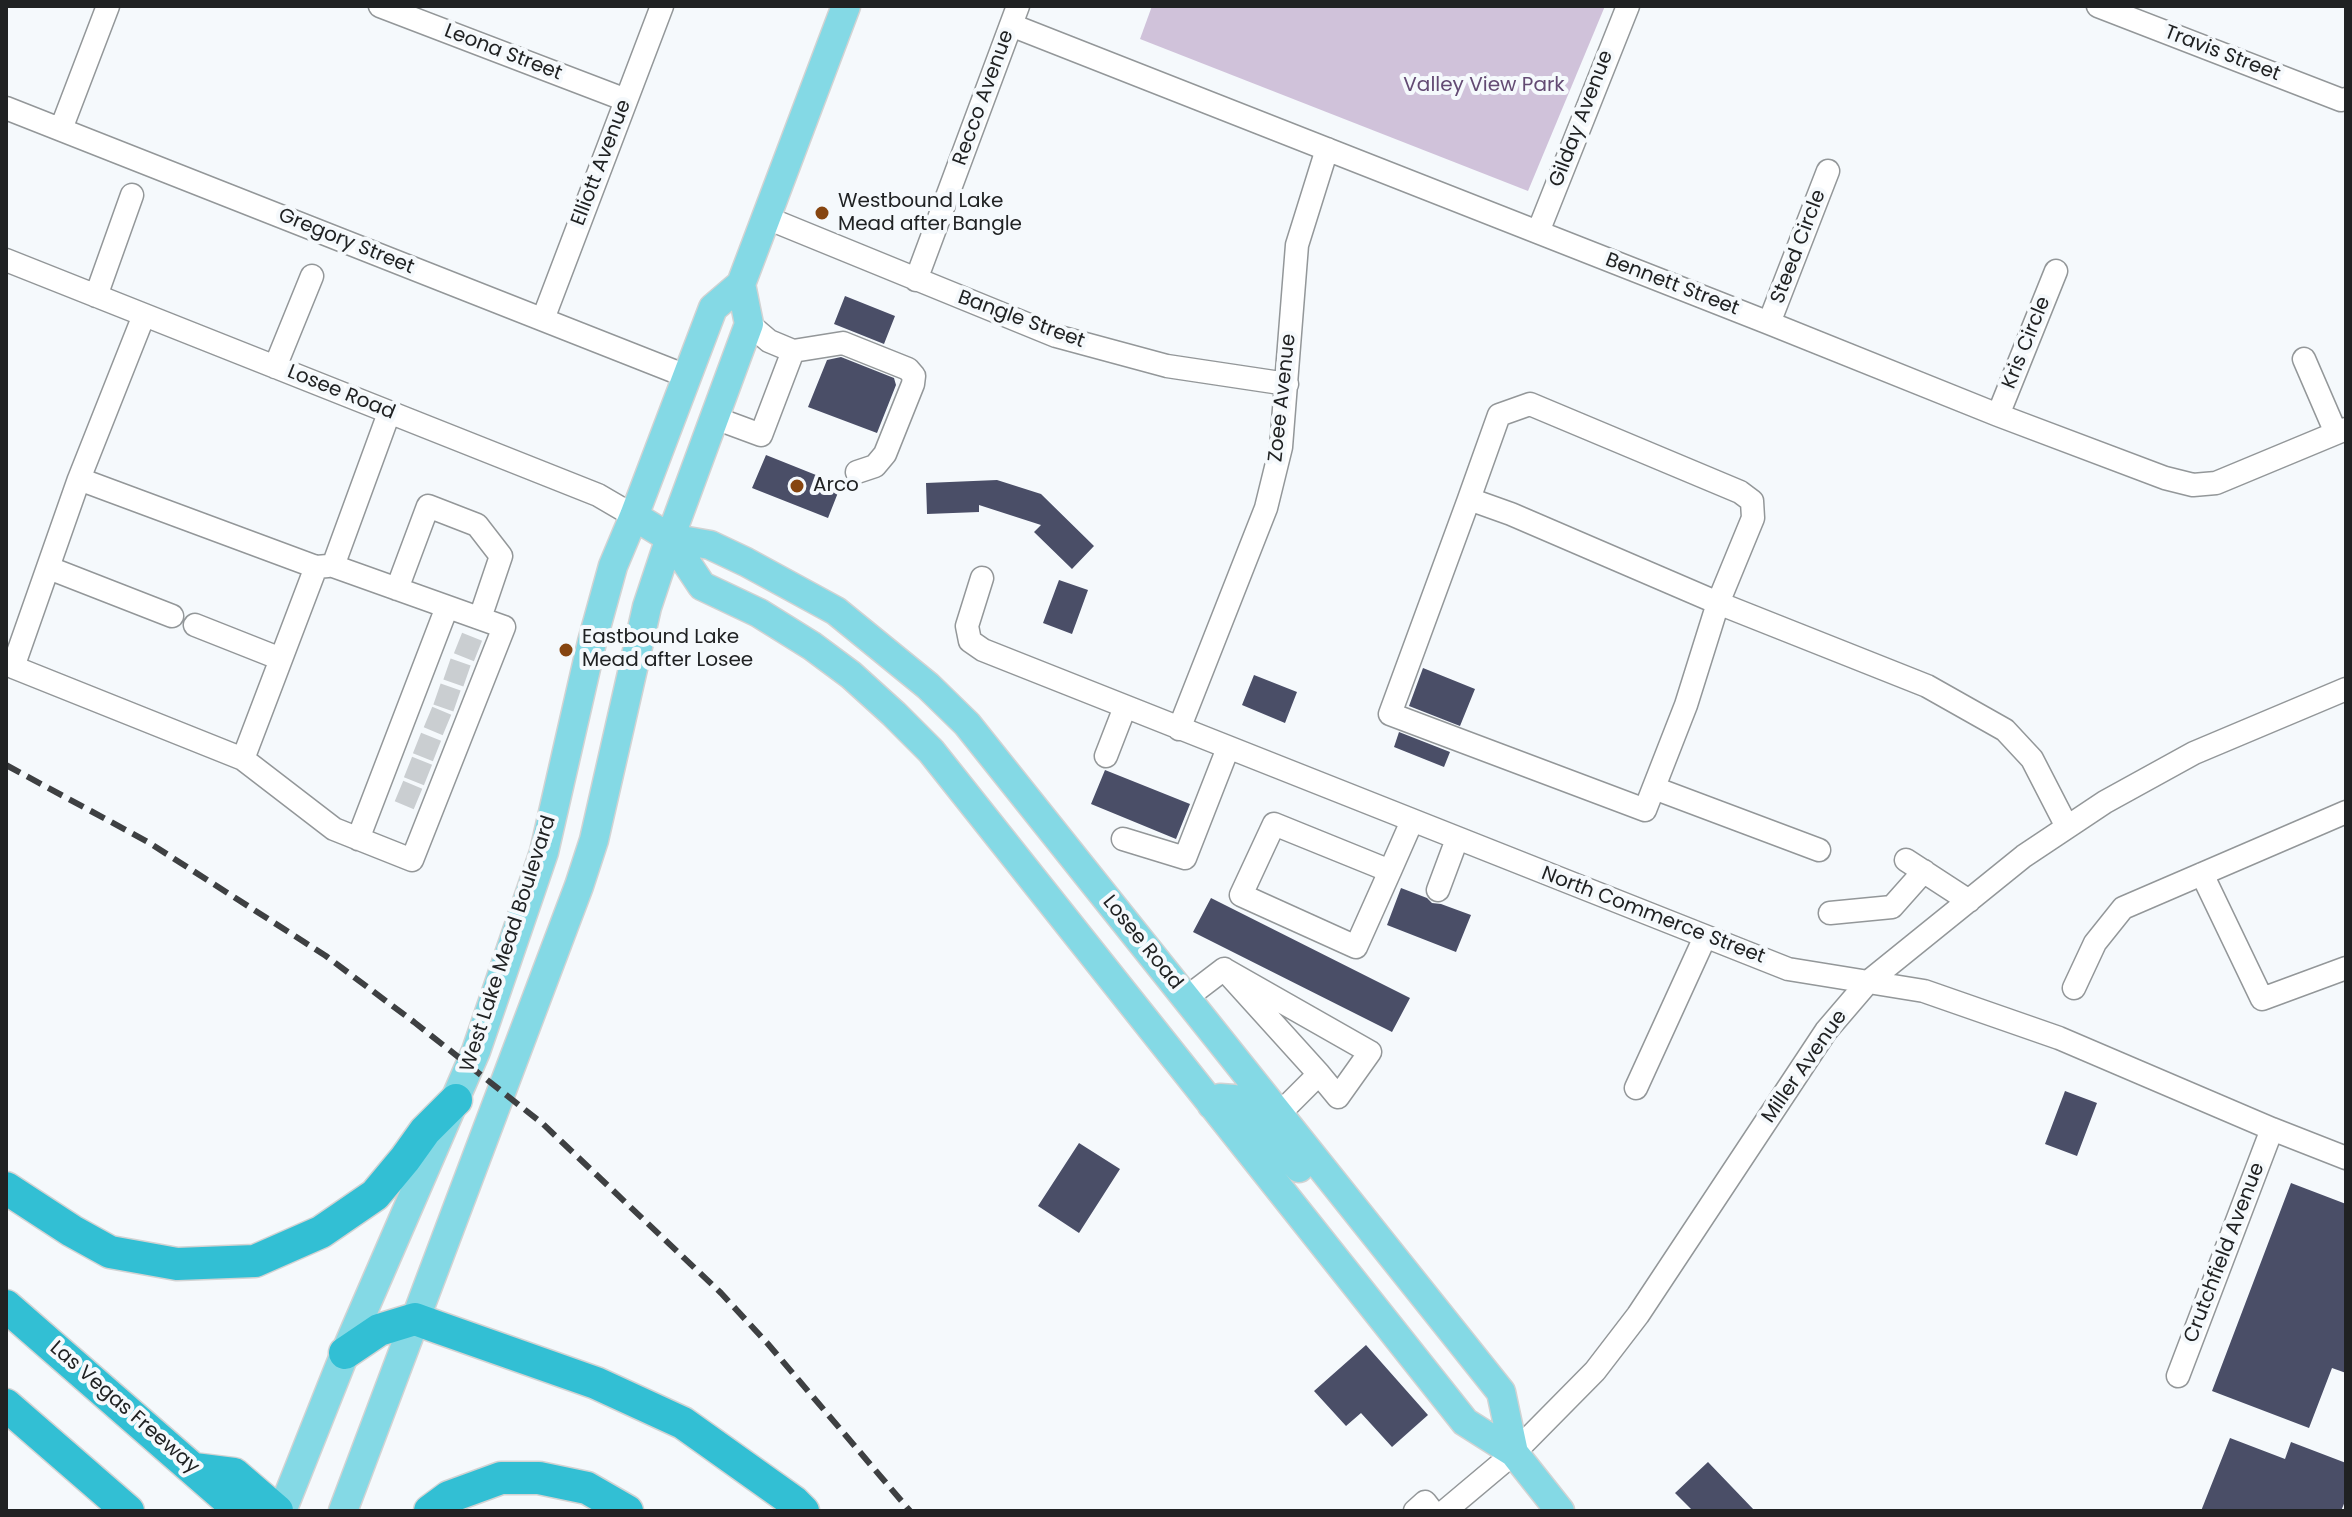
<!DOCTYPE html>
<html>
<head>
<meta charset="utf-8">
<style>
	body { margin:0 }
	#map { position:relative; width:2352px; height:1517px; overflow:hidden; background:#f5f9fc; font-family:Poppins,sans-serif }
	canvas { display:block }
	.frame { position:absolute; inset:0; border:8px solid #202223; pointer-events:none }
</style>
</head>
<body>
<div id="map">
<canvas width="2352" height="1517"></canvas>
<div class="frame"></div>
</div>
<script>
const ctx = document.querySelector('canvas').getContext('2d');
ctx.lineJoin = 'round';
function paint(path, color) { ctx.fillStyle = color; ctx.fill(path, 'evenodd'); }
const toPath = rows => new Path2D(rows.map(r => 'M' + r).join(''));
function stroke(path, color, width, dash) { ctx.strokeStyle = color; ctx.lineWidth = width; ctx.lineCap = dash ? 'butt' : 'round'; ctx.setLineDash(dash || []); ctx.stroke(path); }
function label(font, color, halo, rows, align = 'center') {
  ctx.font = font + ' Poppins,sans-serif'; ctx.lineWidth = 8; ctx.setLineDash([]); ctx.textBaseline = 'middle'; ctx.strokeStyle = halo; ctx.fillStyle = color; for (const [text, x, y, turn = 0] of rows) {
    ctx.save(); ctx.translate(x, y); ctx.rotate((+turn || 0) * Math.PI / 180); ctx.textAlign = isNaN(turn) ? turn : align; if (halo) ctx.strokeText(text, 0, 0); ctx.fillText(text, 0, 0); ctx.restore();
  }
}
const green = toPath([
	[1152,6,1605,6,1528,191,1140,39]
]);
const building = toPath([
	[845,296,895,316,884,344,834,324],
	[841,357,894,378,896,385,877,433,808,407,827,360],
	[766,455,841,485,828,518,752,488],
	[997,480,1041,494,1094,546,1072,569,1034,532,1041,525,979,505,979,512,927,514,926,483],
	[1059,580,1088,590,1072,634,1043,623],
	[1423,668,1475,689,1460,726,1409,706],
	[1254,675,1297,692,1285,723,1242,705],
	[1399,732,1450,752,1444,767,1394,747],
	[1105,770,1190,804,1176,839,1091,804],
	[1401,888,1427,898,1432,903,1441,904,1471,915,1456,952,1387,925],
	[1211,898,1410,998,1392,1032,1193,932],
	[2065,1091,2097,1103,2077,1156,2045,1144],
	[1079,1143,1120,1169,1079,1233,1038,1206],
	[2291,1183,2346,1204,2346,1373,2332,1368,2309,1428,2212,1391],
	[1366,1345,1428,1415,1392,1447,1361,1413,1346,1426,1314,1391],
	[2230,1438,2285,1459,2291,1442,2346,1463,2346,1499,2341,1511,2201,1511],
	[1708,1462,1755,1511,1693,1511,1675,1493]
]);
const minorTunnel = toPath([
	[458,643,478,651],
	[447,669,467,676],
	[437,694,457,701],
	[428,717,447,725],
	[417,743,437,751],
	[408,767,428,775],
	[399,791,418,799]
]);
const minor = toPath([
	[380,6,626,100],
	[2098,6,2341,100,2346,99],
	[1011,25,1769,323,1998,415,2165,478,2193,485,2216,483,2346,429],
	[6,108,686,376],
	[61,129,108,6],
	[767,218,1056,336,1167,366,1287,384],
	[1538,232,1628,6],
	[6,260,598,495,634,516],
	[916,280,1018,6],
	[96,296,132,195],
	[144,315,79,479,13,667,243,759],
	[543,319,662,6],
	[1769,323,1828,171],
	[793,351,843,343,908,369,914,376,913,384,885,454,875,466,857,472],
	[2304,359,2336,433],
	[275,367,312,276],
	[1998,415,2056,271],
	[715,418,761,435,793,351,769,341,749,324],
	[79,479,316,567,328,566],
	[1469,499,1499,415,1530,404,1740,492,1752,501,1753,518,1718,603,1686,705,1645,810,1390,714,1469,499,1511,514,1718,603,1927,686,2005,730,2032,759,2067,827],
	[316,567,243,759,334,829,412,860,504,627,333,566,389,413],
	[49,568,172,616],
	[982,578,967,626,970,641,983,650,1788,969,1924,991,2059,1038,2272,1129,2346,1158],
	[397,589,428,506,477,525,501,556,480,618],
	[195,625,281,659],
	[1179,729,1266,508,1281,447,1297,245,1327,149],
	[1106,756,1125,707],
	[1654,788,1819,850],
	[358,839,447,607],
	[1123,839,1185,858,1228,748],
	[1906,860,1969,901],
	[1390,871,1274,824,1241,895,1356,947,1390,871,1412,821],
	[2202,874,2262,999,2346,968],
	[1438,890,1457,839],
	[1830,913,1892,907,1924,871],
	[2074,988,2095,943,2123,908,2346,812],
	[1186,998,1224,969],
	[1636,1088,1705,937],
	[1279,1114,1319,1074,1338,1097,1370,1052,1224,969,1319,1074],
	[2178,1376,2272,1129],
	[1415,1511,1425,1502,1432,1511],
	[1445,1511,1514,1453,1595,1371,1638,1315,1826,1031,1868,982,2024,856,2105,802,2194,753,2346,689]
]);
const major = toPath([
	[634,516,670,538,710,545,746,562,836,611,928,686,967,724,1501,1392,1514,1453],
	[670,538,702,586,759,613,812,646,851,675,894,714,931,751,1465,1422,1514,1453,1560,1511],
	[1212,1105,1220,1098,1234,1099,1244,1105,1299,1168],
	[282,1511,345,1353,476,1051,544,852,592,642,613,566,634,516,713,308,741,284,846,6],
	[343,1511,579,886,594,840,647,607,670,538,749,324,741,284]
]);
const highway = toPath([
	[6,1188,72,1231,110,1252,177,1264,255,1261,321,1232,375,1195,405,1159,425,1131,456,1100],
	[6,1306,241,1511],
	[345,1353,379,1330,415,1319,437,1327,596,1383,683,1423,794,1502,803,1511],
	[6,1405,128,1511],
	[194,1469,234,1474,277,1511],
	[430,1511,449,1497,501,1478,539,1478,587,1488,627,1511]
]);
const rail = toPath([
	[6,765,148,842,326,956,414,1022,543,1124,721,1293,768,1344,910,1511]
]);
const markers = [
	[822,213,8,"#864510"],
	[797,486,8,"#864510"],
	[566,650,8,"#864510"]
];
const streetNames = [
	["Leona Street",503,53,21],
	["Travis Street",2222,54,21],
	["Recco Avenue",984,98,-70],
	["Gilday Avenue",1582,119,-69],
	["Elliott Avenue",602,163,-69],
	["Gregory Street",346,242,22],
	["Steed Circle",1799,247,-69],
	["Bennett Street",1672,285,21],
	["Bangle Street",1021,320,20],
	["Kris Circle",2027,343,-68],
	["Losee Road",341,393,22],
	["Zoee Avenue",1283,398,-84],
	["North Commerce Street",1653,916,21],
	["Losee Road",1142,943,51],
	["West Lake Mead Boulevard",509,944,-72],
	["Miller Avenue",1805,1067,-55],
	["Crutchfield Avenue",2225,1253,-69],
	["Las Vegas Freeway",124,1408,41]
];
const parkNames = [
	["Valley View Park",1484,86]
];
const poiNames = [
	["Westbound Lake",838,202],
	["Mead after Bangle",838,225],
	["Arco",813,486],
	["Eastbound Lake",582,638],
	["Mead after Losee",582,661]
];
paint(green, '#d0c2da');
paint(building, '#4a4e67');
stroke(minorTunnel, '#caced1', 22, [22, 11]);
stroke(minor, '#939799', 25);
stroke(major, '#d2d3d3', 31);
stroke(highway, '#d2d3d3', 35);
stroke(minor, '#fff', 22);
stroke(major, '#84d9e5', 28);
stroke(highway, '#32bfd4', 32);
stroke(rail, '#3e4042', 6, [16, 8]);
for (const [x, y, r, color] of markers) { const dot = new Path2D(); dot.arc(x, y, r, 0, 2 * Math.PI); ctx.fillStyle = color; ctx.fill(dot); stroke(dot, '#f5f9fc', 3); }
label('20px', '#202223', '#f5f9fc', streetNames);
label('20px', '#634a73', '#f5f9fc', parkNames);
label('20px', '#202223', '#f5f9fc', poiNames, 'left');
</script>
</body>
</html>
